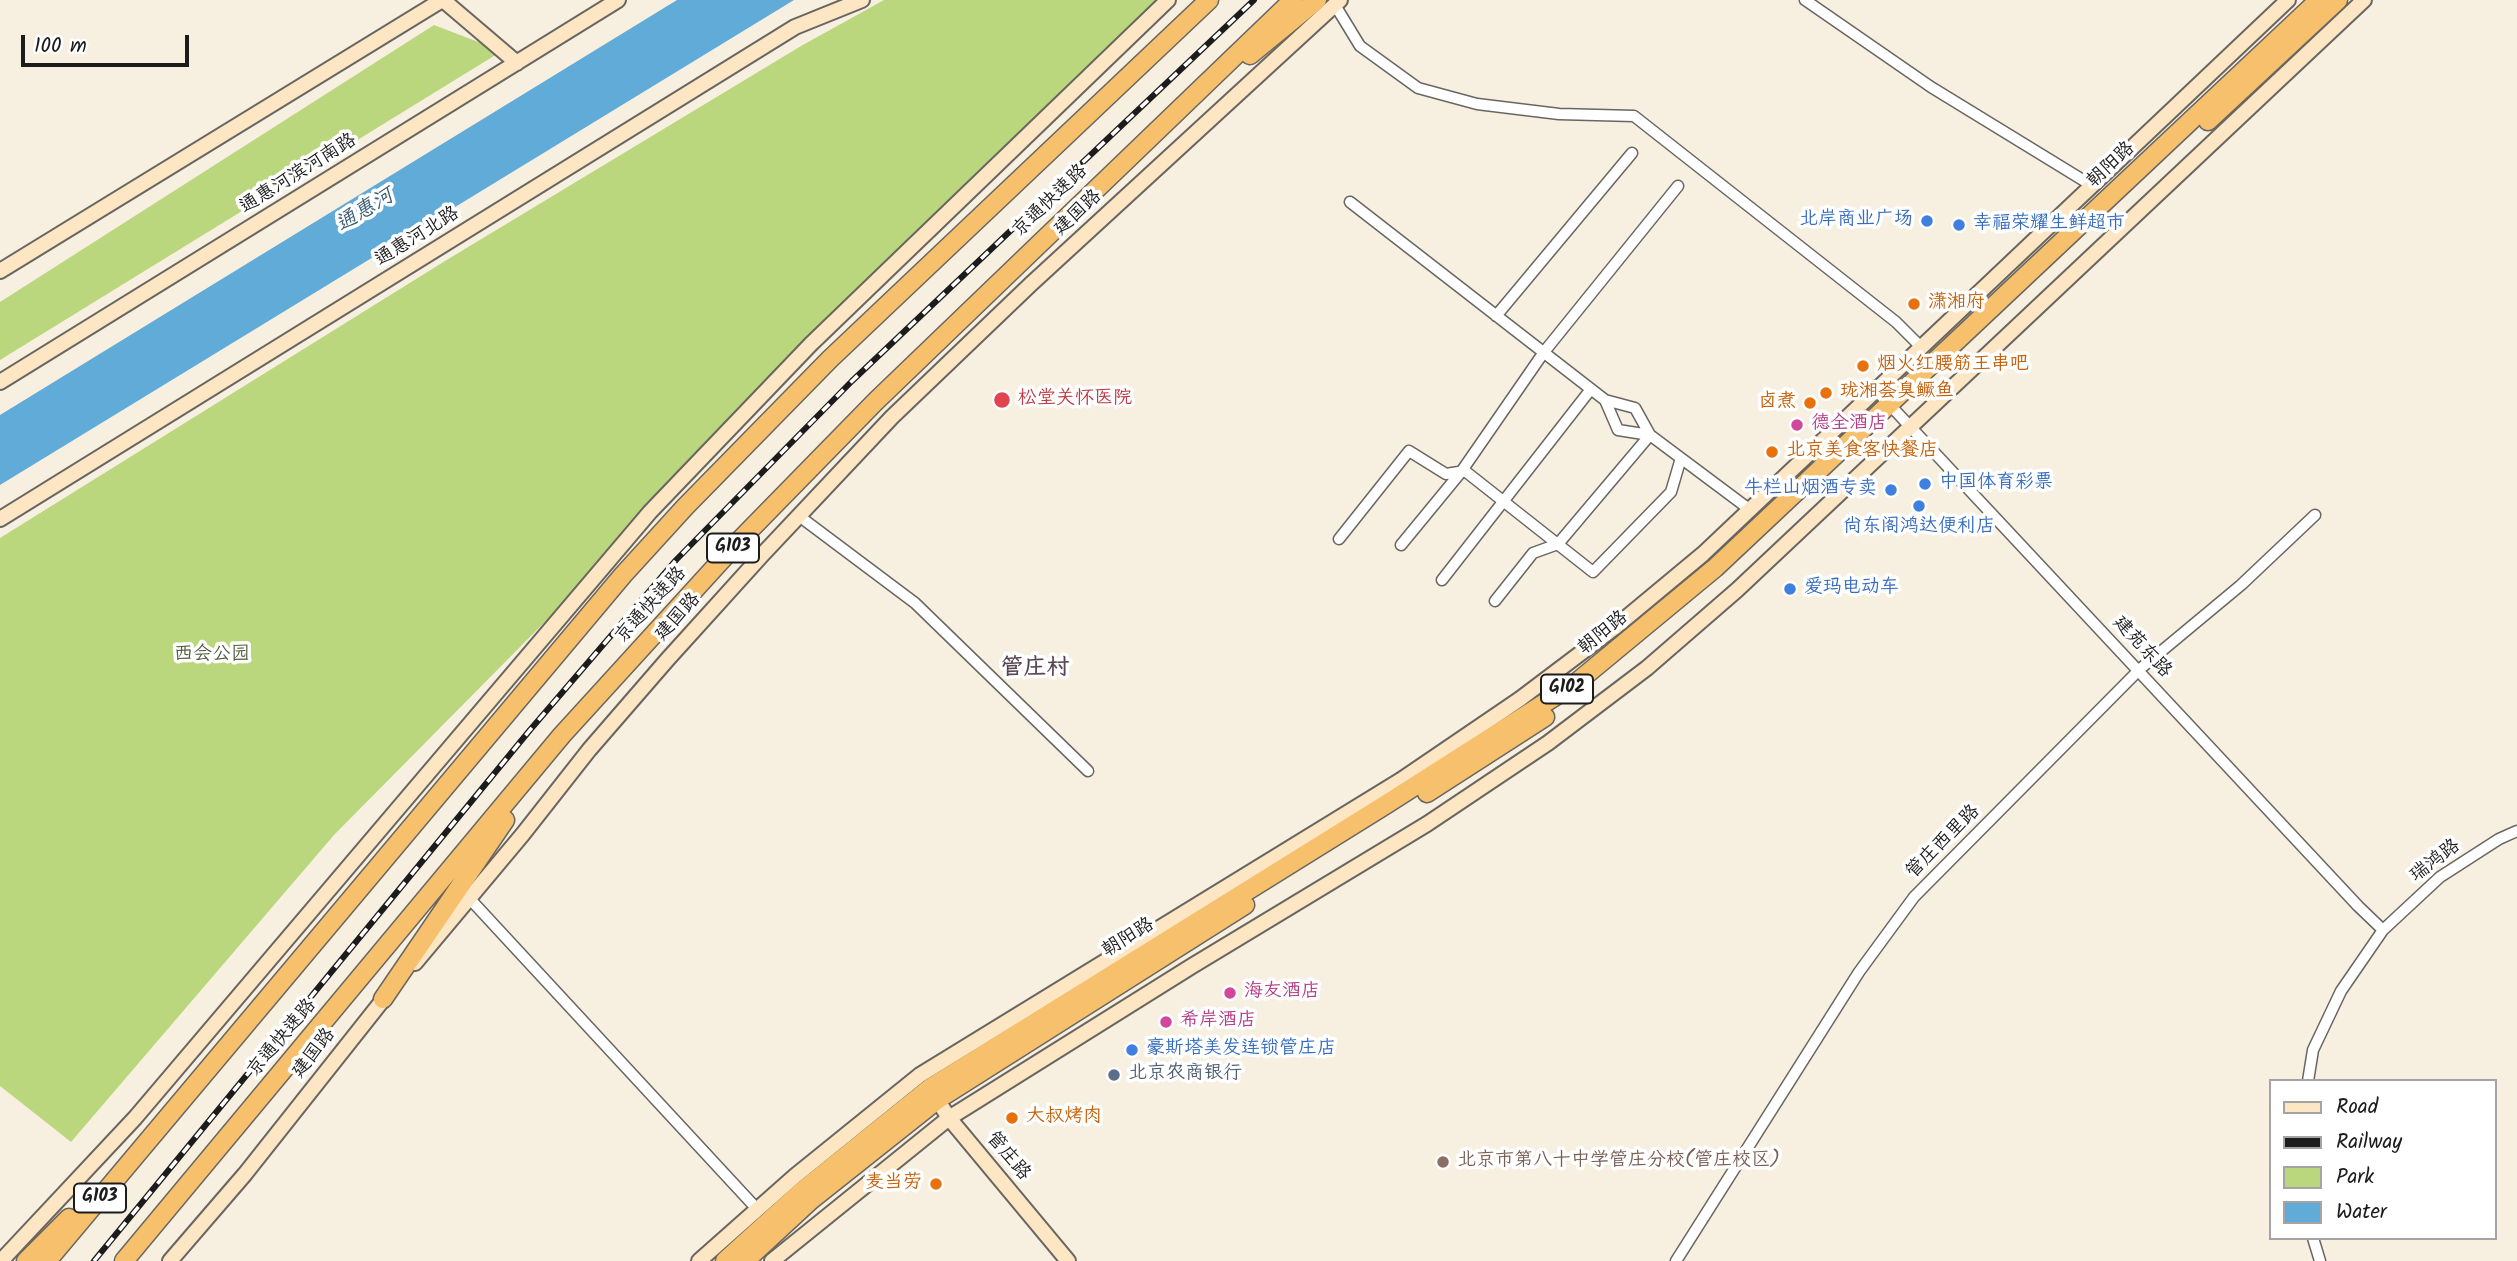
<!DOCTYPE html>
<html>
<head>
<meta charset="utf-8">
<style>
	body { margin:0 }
	#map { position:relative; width:2517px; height:1261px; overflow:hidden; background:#f7f0e1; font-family:Kalam,sans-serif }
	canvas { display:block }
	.legend { position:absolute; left:2269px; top:1079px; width:228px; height:161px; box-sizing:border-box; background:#fff; border:2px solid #a4a4a4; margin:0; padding:9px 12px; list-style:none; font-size:21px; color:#1c1c1c }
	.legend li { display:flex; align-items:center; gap:14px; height:35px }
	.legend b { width:35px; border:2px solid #a4a4a4 }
	.scale { position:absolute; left:21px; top:35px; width:168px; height:32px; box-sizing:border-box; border:4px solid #1c1c1c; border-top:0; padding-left:9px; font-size:21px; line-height:24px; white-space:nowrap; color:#1c1c1c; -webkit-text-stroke:5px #fff; paint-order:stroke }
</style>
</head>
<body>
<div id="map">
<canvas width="2517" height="1261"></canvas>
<ul class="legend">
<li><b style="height:9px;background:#fce6c4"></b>Road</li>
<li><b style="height:9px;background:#1c1c1c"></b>Railway</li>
<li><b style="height:19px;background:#bad77d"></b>Park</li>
<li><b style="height:19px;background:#61abd9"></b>Water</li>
</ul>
<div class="scale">100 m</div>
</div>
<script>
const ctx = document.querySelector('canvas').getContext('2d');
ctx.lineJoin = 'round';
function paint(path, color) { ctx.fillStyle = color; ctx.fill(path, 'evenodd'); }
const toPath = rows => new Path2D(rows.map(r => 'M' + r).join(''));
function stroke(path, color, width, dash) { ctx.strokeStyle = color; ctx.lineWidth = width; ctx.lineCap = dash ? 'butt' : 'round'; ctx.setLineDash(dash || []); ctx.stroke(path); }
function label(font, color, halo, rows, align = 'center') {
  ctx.font = font + ' Kalam,"LXGW WenKai TC",sans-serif'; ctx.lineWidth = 7; ctx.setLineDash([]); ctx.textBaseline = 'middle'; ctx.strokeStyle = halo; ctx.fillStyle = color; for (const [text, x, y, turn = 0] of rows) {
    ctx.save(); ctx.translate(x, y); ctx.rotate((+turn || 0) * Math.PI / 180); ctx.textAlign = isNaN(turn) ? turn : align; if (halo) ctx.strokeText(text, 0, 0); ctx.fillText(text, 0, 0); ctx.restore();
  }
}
const green = toPath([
	[884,0,1160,0,334,835,71,1142,0,1086,0,538,445,261,801,46],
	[434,25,502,51,0,360,0,302]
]);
const water = toPath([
	[677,0,794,0,0,485,0,415]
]);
const street = toPath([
	[1805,0,1931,87,2091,185],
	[1335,5,1360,46,1418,88,1477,104,1559,114,1634,116,1896,322,1920,346],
	[1350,202,1605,400],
	[1496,316,1632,153],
	[1875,389,2358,906,2383,930],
	[1650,435,1618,430,1605,400,1635,408,1650,435,1749,509],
	[799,516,915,603,1088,771],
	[1339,539,1409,451,1446,474,1465,471,1593,572,1671,492,1681,458],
	[1401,545,1461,472,1544,352,1678,186],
	[1442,580,1591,389],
	[1495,601,1533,553,1558,544,1650,435],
	[470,899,757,1209],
	[2308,1081,2313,1050,2341,991,2383,930,2440,877,2499,839,2517,831],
	[2313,1238,2320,1261],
	[1676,1261,1859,972,1914,897,2140,669,2241,585,2315,515]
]);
const secondary = toPath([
	[443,0,517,63],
	[0,271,442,0],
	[0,382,618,0],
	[0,519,795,27,862,0],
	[415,963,523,834,589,750,667,660,762,555,892,417,1031,284,1340,0],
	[933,1093,949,1118,1068,1261],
	[1,1261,135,1118,650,512,811,344,1168,0],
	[170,1261,245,1174,390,991],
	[699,1261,795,1176,920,1075,1401,780,1520,699,1614,628,1703,554,2288,0],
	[772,1261,949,1118,1192,966,1427,824,1548,743,1647,668,1737,590,2364,0]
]);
const highway = toPath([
	[1250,55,1317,0],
	[2208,121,2338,0],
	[1427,793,1545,717],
	[383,999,505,820],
	[26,1261,69,1218],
	[47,1261,623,575,685,507,830,359,1209,0],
	[124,1261,562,735,738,542,876,401,1293,0],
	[725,1261,802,1191,930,1088,1385,805,1576,683,1715,568,2319,0],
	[745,1261,811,1200,937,1100,1245,905]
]);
const rail = toPath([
	[94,1261,530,730,676,560,852,381,1254,0]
]);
const markers = [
	[1927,221,7,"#3f7fe0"],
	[1959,225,7,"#3f7fe0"],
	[1914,304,7,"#e8710a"],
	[1863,366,7,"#e8710a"],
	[1826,393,7,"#e8710a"],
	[1002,400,9,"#e0444e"],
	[1810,403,7,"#e8710a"],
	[1797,425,7,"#d1479c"],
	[1772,452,7,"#e8710a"],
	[1925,484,7,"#3f7fe0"],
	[1891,490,7,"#3f7fe0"],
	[1919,506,7,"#3f7fe0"],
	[1790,589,7,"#3f7fe0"],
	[1230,993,7,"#d1479c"],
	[1166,1022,7,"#d1479c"],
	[1132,1050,7,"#3f7fe0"],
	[1114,1075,7,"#5c6f8a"],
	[1012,1118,7,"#e8710a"],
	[1443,1162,7,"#8d6e63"],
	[936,1184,7,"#e8710a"]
];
const shields = [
	[733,548,52],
	[1567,689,52],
	[100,1198,52]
];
const shieldNames = [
	["G103",733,548],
	["G102",1567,689],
	["G103",100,1198]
];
const streetNames = [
	["朝阳路",2112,166,-43],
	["通惠河滨河南路",299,175,-32],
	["京通快速路",1051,202,-44],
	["建国路",1079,214,-43],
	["通惠河北路",418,238,-32],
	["京通快速路",652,606,-48],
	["建国路",679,618,-48],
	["朝阳路",1604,634,-39],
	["建苑东路",2141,648,47],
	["管庄西里路",1944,843,-45],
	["瑞鸿路",2436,862,-37],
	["朝阳路",1129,939,-32],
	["京通快速路",283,1039,-50],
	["建国路",315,1054,-52],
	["管庄路",1007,1157,50]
];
const shopNames = [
	["北岸商业广场",1913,221,"right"],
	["幸福荣耀生鲜超市",1973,225],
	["中国体育彩票",1939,484],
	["牛栏山烟酒专卖",1877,490,"right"],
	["尚东阁鸿达便利店",1919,528,"center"],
	["爱玛电动车",1804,589],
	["豪斯塔美发连锁管庄店",1146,1050]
];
const foodNames = [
	["潇湘府",1928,304],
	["烟火红腰筋王串吧",1877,366],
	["珑湘荟臭鳜鱼",1840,393],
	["卤煮",1796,403,"right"],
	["北京美食客快餐店",1786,452],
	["大叔烤肉",1026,1118],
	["麦当劳",922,1184,"right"]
];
const healthNames = [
	["松堂关怀医院",1018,400]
];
const hotelNames = [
	["德全酒店",1811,425],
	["海友酒店",1244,993],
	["希岸酒店",1180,1022]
];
const parkNames = [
	["西会公园",212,656]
];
const serviceNames = [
	["北京农商银行",1128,1075]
];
const educationNames = [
	["北京市第八十中学管庄分校(管庄校区)",1457,1162]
];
const waterNames = [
	["通惠河",366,212,-31]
];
const quarterNames = [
	["管庄村",1035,670]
];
paint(green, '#bad77d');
paint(water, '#61abd9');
stroke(street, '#696661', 13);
stroke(secondary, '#696661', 18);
stroke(highway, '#696661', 21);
stroke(street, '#fff', 10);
stroke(secondary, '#fce6c4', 14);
stroke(highway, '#f7c06c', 18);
stroke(rail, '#1c1c1c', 6);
stroke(rail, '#fff', 3.5, [10]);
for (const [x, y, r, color] of markers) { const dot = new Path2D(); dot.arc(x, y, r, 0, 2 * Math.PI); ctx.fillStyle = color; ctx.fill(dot); stroke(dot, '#fff', 2.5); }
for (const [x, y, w] of shields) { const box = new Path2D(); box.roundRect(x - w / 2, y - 14.5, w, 29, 5); ctx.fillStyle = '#fff'; ctx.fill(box); stroke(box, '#1c1c1c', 2); }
label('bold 18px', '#1c1c1c', null, shieldNames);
label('19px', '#1c1c1c', '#fff', streetNames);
label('19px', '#366cbe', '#fff', shopNames, 'left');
label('19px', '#c56008', '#fff', foodNames, 'left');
label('19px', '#be3a42', '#fff', healthNames, 'left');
label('19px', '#b23c85', '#fff', hotelNames, 'left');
label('19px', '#535d3e', '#fff', parkNames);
label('19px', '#4e5e75', '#fff', serviceNames, 'left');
label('19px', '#785e54', '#fff', educationNames, 'left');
label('italic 21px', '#3b5c71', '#fff', waterNames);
label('bold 23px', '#584550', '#fff', quarterNames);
</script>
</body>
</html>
